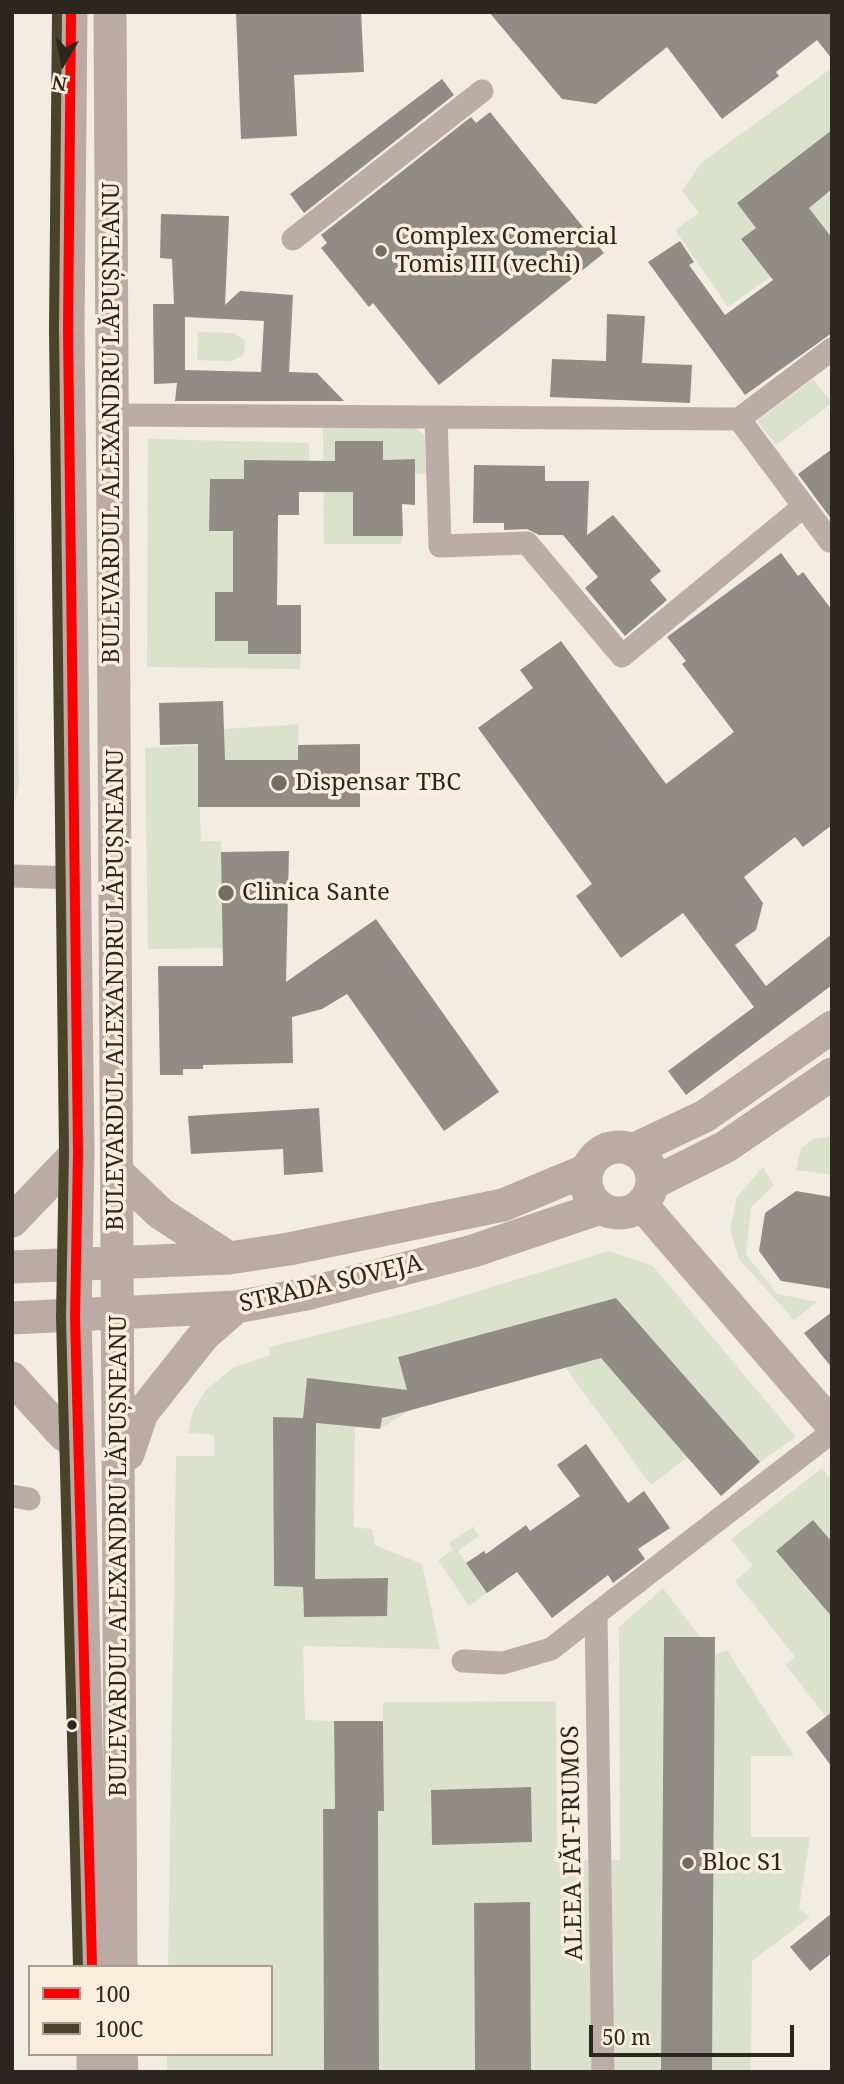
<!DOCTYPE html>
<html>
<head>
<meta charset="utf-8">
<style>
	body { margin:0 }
	#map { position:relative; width:844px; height:2084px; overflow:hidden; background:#f3ece3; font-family:"Noto Serif",serif }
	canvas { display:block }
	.frame { position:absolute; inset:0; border:14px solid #2b2720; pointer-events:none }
	.legend { position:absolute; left:28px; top:1965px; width:245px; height:91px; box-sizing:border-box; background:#faeddc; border:2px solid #a79e91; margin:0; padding:9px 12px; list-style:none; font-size:21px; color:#2b2720 }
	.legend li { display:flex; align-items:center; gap:14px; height:35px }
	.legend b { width:35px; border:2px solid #a79e91 }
	.north { position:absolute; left:28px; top:28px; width:70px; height:70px; -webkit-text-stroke:5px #faeddc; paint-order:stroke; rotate:190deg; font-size:19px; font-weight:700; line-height:28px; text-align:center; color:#2b2720 }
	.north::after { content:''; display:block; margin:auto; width:24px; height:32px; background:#2b2720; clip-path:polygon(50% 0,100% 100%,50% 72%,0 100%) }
	.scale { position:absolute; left:589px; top:2025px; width:205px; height:32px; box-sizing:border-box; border:4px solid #2b2720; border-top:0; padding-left:9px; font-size:21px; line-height:24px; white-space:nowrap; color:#2b2720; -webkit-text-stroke:5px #faeddc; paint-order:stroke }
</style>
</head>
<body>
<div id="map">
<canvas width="844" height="2084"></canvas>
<div class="frame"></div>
<ul class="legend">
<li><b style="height:9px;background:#f00"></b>100</li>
<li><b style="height:9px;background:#494429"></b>100C</li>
</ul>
<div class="north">N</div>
<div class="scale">50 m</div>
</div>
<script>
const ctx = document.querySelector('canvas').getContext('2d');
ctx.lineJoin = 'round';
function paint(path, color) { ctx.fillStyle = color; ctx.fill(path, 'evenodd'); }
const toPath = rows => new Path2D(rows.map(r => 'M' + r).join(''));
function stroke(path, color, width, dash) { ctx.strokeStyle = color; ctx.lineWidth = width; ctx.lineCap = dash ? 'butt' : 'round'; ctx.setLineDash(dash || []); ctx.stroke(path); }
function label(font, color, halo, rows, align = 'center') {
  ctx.font = font + ' "Noto Serif",serif'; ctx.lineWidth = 7; ctx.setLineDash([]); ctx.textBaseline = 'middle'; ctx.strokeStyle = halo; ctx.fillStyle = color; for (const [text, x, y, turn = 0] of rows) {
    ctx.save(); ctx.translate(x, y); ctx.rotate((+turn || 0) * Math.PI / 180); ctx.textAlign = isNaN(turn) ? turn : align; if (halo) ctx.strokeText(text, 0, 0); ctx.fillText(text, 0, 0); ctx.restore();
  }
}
const green = toPath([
	[832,68,832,130,799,156,832,197,832,233,728,307,675,230,699,213,682,191,701,163],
	[781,170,822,225,779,257,770,246,755,257,741,239,756,228],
	[12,234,19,787,12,810],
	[198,332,233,333,245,340,244,355,231,361,197,360],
	[813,379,832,403,776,445,757,421],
	[415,427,425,436,426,474,415,474,415,459,383,460,383,441,335,441,335,491,353,492,353,535,403,536,401,544,324,544,323,428],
	[148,439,309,443,309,481,298,460,244,460,244,479,210,479,233,531,233,592,215,592,215,641,248,641,249,654,301,654,300,669,147,667],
	[299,724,298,760,198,760,201,841,221,841,223,948,148,949,145,748,224,744,224,729],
	[832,1136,832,1175,796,1170,801,1148,814,1139],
	[763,1167,774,1185,751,1207,746,1254,777,1294,817,1302,794,1320,739,1259,730,1229,737,1197],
	[609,1251,653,1266,796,1437,760,1462,616,1298,398,1357,412,1409,380,1429,385,1388,307,1379,303,1418,273,1418,274,1586,303,1587,304,1617,387,1615,387,1578,315,1579,316,1423,355,1427,354,1527,372,1529,375,1545,422,1564,440,1649,303,1646,305,1720,334,1721,335,1809,323,1810,324,2072,167,2072,167,2054,271,2054,271,1967,168,1967,176,1456,214,1456,214,1435,188,1433,193,1411,206,1390,234,1367,270,1355,269,1347,414,1311],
	[601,1358,688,1457,651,1485,565,1367],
	[822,1468,832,1480,832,1542,813,1521,776,1551,832,1617,832,1712,826,1717,786,1665,795,1657,735,1581,753,1566,731,1539],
	[473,1527,479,1536,458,1551,487,1593,469,1606,438,1560,453,1550,449,1543],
	[663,1588,700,1637,664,1637,661,2072,531,2072,529,1902,474,1903,475,2072,379,2072,378,1811,384,1810,383,1702,556,1701,557,1861,620,1860,619,1627],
	[530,1787,532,1842,432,1844,431,1790],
	[727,1650,794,1756,751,1756,751,1837,810,1837,799,1909,810,1917,752,1961,751,2072,712,2072,715,1655]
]);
const building = toPath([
	[236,12,361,12,364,72,294,75,297,136,241,139],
	[489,12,832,12,832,59,817,40,776,72,779,76,722,119,667,47,596,104,562,99],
	[442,79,454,95,304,213,290,194],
	[490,112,604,253,439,385,373,303,369,307,321,248,327,243,321,235,471,117,476,123],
	[832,130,832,189,809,208,832,238,832,333,745,395,648,262,680,241,694,262,689,265,725,315,773,280,741,239,756,228,737,203],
	[161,214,229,216,225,305,240,291,293,295,289,372,317,373,344,401,175,401,177,383,154,384,153,304,174,304,172,259,160,258],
	[185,317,264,321,261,372,185,370],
	[607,314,645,316,642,363,692,365,690,403,550,397,552,359,606,361],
	[335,441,383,441,383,460,415,459,415,505,402,504,403,536,353,536,353,492,299,492,299,515,278,515,277,605,301,605,301,654,248,654,248,641,215,641,215,592,233,592,233,531,209,531,210,479,244,479,244,460,335,461],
	[832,449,832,520,798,474],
	[474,465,545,466,545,481,589,481,587,535,613,515,661,571,650,580,667,600,625,636,585,588,598,577,563,535,539,535,527,529,504,530,504,523,473,523],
	[781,553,798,576,803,572,832,610,832,825,803,847,795,837,744,877,763,903,756,930,735,945,766,986,832,934,832,985,686,1095,668,1071,754,1007,683,913,621,958,576,896,592,884,478,728,533,688,520,670,561,641,666,784,734,732,682,664,686,661,667,637],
	[223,701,225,760,298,760,298,745,360,744,360,807,198,807,198,744,160,745,159,703],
	[289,851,286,982,376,919,499,1092,444,1131,347,994,322,1009,292,1017,293,1063,203,1065,203,1069,183,1069,183,1075,160,1075,158,966,223,966,221,852],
	[319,1108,323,1172,284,1175,283,1149,191,1154,188,1116],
	[796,1191,832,1197,832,1289,781,1281,759,1251,765,1213],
	[616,1298,760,1462,721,1496,601,1358,382,1418,380,1429,316,1423,315,1579,388,1578,387,1616,304,1617,303,1587,274,1586,273,1417,303,1418,307,1378,407,1390,398,1357],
	[832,1312,832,1368,804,1333],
	[586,1444,628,1503,644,1491,670,1528,638,1549,645,1559,613,1583,608,1575,552,1618,517,1572,487,1593,466,1563,484,1551,486,1554,526,1525,530,1531,580,1496,557,1465],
	[813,1520,832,1542,832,1617,776,1551],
	[664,1637,715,1637,712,2072,661,2072],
	[832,1712,832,1767,806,1732],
	[334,1721,383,1721,384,1811,378,1811,379,2072,324,2072,323,1809,335,1809],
	[531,1787,532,1842,432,1845,431,1790],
	[530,1902,531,2072,475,2072,474,1903],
	[832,1913,832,1953,810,1971,790,1947]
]);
const street = toPath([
	[293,239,482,91],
	[113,415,739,419,832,349],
	[436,417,440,546,527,543,622,656,804,506],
	[739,419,830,541],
	[12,876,75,878],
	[12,1496,29,1499],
	[463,1661,503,1663,551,1649,596,1614],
	[603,2072,596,1614,832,1432]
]);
const secondary = toPath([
	[71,12,68,329,78,1152,75,1317,92,1967],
	[110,12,121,1967],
	'586 1180a33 33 0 1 1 66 0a33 33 0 1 1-66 0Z',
	[633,1150,705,1116,832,1027],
	[117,1172,160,1213,229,1258],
	[653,1183,725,1147,832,1074],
	[642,1205,832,1425],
	[12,1221,78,1152],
	[12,1267,229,1258,289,1249,503,1205,587,1170],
	[12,1318,236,1307,306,1294,473,1251,600,1208],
	[12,1378,64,1435,77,1441],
	[128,1454,142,1413,204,1335,236,1307],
	[93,2054,93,2072],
	[121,2054,122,2072]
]);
const bus1 = toPath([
	[71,12,68,329,78,1152,75,1317,92,1967]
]);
const bus2 = toPath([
	[57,12,54,329,64,1152,61,1317,78,1967]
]);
const markers = [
	[381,251,7,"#716c64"],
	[279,783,9,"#716c64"],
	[226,893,9,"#716c64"],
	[72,1725,6,"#2b2720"],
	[688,1863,7,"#716c64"]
];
const poiNames = [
	["Complex Comercial",395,237],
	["Tomis III (vechi)",395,265],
	["Dispensar TBC",295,783],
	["Clinica Sante",242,893],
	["Bloc S1",702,1863]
];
const streetNames = [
	["BULEVARDUL ALEXANDRU LĂPUȘNEANU",112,423,-90],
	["BULEVARDUL ALEXANDRU LĂPUȘNEANU",116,990,-90],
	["STRADA SOVEJA",331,1284,-13],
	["BULEVARDUL ALEXANDRU LĂPUȘNEANU",119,1556,-90],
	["ALEEA FĂT-FRUMOS",573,1843,-91]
];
paint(green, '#dbe2cb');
paint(building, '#918c85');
stroke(street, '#bcaca8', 23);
stroke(secondary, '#bbaba4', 33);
stroke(bus1, '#f00', 10);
stroke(bus2, '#494429', 10);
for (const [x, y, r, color] of markers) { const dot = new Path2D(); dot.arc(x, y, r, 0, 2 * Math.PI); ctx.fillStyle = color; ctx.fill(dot); stroke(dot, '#faeddc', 2.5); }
label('24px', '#2b2720', '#faeddc', poiNames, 'left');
label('24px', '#2b2720', '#faeddc', streetNames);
</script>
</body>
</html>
